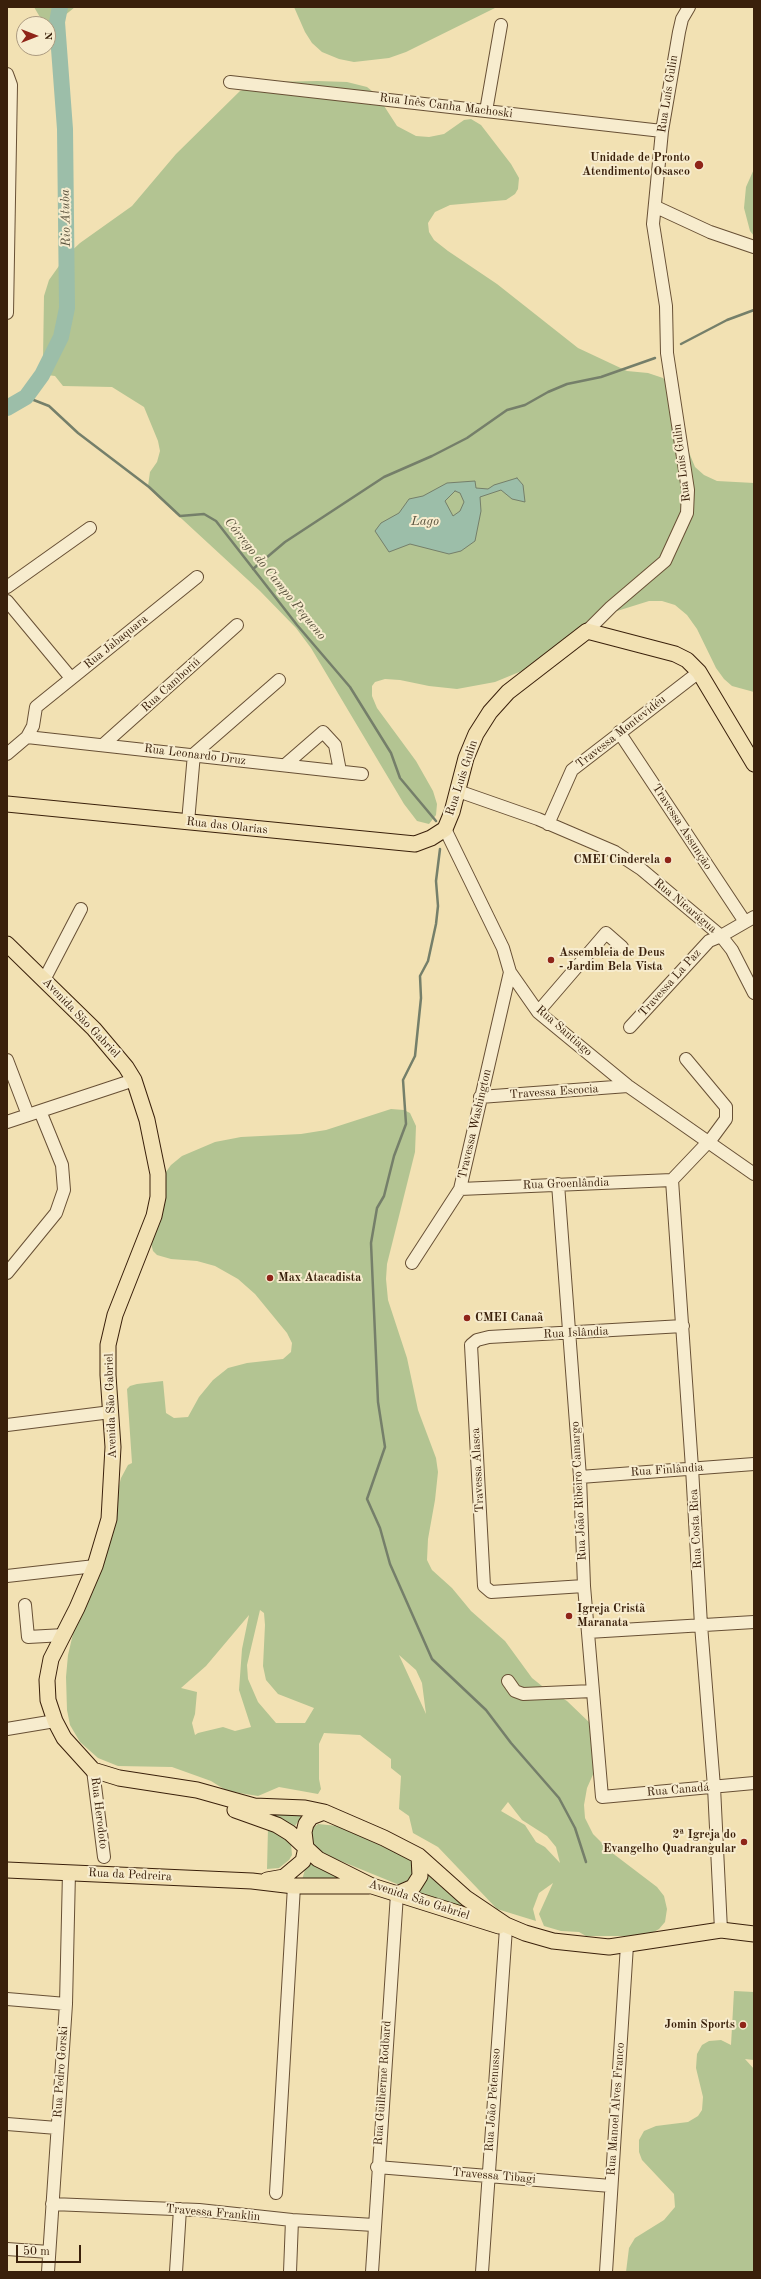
<!DOCTYPE html>
<html>
<head>
<meta charset="utf-8">
<style>
	body { margin:0 }
	#map { position:relative; width:761px; height:2279px; overflow:hidden; background:#f2e1b3; font-family:"Old Standard TT",serif }
	canvas { display:block }
	.frame { position:absolute; inset:0; border:8px solid #3a200b; pointer-events:none }
	.north { position:absolute; left:16px; top:16px; width:40px; height:40px; box-sizing:border-box; background:#f7ecce; border:1px solid #ab9a80; border-radius:50%; rotate:90deg; font-size:11px; font-weight:700; line-height:16px; text-align:center; color:#3a200b }
	.north::after { content:''; display:block; margin:auto; width:14px; height:18px; background:#8f2418; clip-path:polygon(50% 0,100% 100%,50% 72%,0 100%) }
	.scale { position:absolute; left:16px; top:2245px; width:65px; height:18px; box-sizing:border-box; border:2px solid #3a200b; border-top:0; padding-left:5px; font-size:12px; line-height:14px; white-space:nowrap; color:#3a200b; -webkit-text-stroke:3px #f7ecce; paint-order:stroke }
</style>
</head>
<body>
<div id="map">
<canvas width="761" height="2279"></canvas>
<div class="frame"></div>
<div class="north">N</div>
<div class="scale">50 m</div>
</div>
<script>
const ctx = document.querySelector('canvas').getContext('2d');
ctx.lineJoin = 'round';
function paint(path, color) { ctx.fillStyle = color; ctx.fill(path, 'evenodd'); }
const toPath = rows => new Path2D(rows.map(r => 'M' + r).join(''));
function stroke(path, color, width, dash) { ctx.strokeStyle = color; ctx.lineWidth = width; ctx.lineCap = dash ? 'butt' : 'round'; ctx.setLineDash(dash || []); ctx.stroke(path); }
function label(font, color, halo, rows, align = 'center') {
  ctx.font = font + ' "Old Standard TT",serif'; ctx.lineWidth = 4; ctx.setLineDash([]); ctx.textBaseline = 'middle'; ctx.strokeStyle = halo; ctx.fillStyle = color; for (const [text, x, y, turn = 0] of rows) {
    ctx.save(); ctx.translate(x, y); ctx.rotate((+turn || 0) * Math.PI / 180); ctx.textAlign = isNaN(turn) ? turn : align; if (halo) ctx.strokeText(text, 0, 0); ctx.fillText(text, 0, 0); ctx.restore();
  }
}
const green = toPath([
	[34,7,75,7,64,16,58,31,55,51,48,31,48,24,44,24],
	[294,7,497,7,406,52,389,58,354,62,339,59,322,52,312,43,305,32],
	[317,81,347,82,367,87,377,95,397,126,416,136,429,137,444,134,464,120,471,119,481,125,511,164,519,178,518,189,515,194,506,200,450,205,435,212,428,223,429,232,434,240,448,251,497,284,578,348,627,371,648,373,663,378,668,384,688,450,695,467,704,475,717,481,754,483,754,692,732,686,724,679,716,668,697,629,687,615,675,605,662,601,649,601,617,611,583,631,529,668,495,682,457,689,429,686,400,680,385,679,375,682,372,686,372,696,377,708,416,761,433,791,437,804,436,815,429,824,417,821,404,804,311,648,296,628,260,591,157,496,148,486,150,472,157,462,160,451,158,441,144,407,112,387,63,386,55,376,47,375,43,359,44,296,49,280,66,256,80,243,132,206,176,154,240,91,267,82],
	[754,169,754,236,750,231,744,208,746,187],
	[391,1109,404,1110,410,1113,416,1126,415,1152,387,1264,386,1279,388,1300,407,1358,418,1410,436,1458,438,1472,435,1500,428,1539,427,1560,432,1570,452,1588,471,1611,505,1641,532,1678,542,1686,567,1701,592,1725,599,1761,587,1788,584,1805,585,1818,593,1834,611,1852,657,1887,664,1896,667,1909,665,1922,659,1929,652,1933,640,1936,586,1936,579,1932,561,1931,544,1926,539,1914,553,1883,539,1893,533,1909,536,1921,497,1909,438,1847,413,1833,409,1816,399,1809,401,1776,391,1768,391,1759,360,1735,324,1733,319,1744,319,1779,321,1789,318,1794,279,1787,258,1796,227,1791,211,1781,172,1767,118,1766,98,1758,80,1742,70,1725,67,1710,66,1677,68,1655,76,1621,113,1510,121,1478,128,1465,132,1463,127,1389,130,1386,137,1384,163,1381,166,1413,174,1418,188,1417,199,1397,213,1380,228,1368,247,1363,283,1359,291,1352,292,1343,287,1333,255,1294,238,1279,215,1266,197,1261,171,1259,157,1255,153,1251,150,1239,160,1180,171,1165,182,1156,215,1142,241,1137,301,1134,326,1130],
	[260,1610,264,1613,265,1625,263,1666,266,1680,278,1694,314,1708,305,1723,276,1723,258,1702,248,1679,247,1665],
	[249,1615,242,1649,239,1690,251,1727,235,1731,223,1727,198,1733,195,1735,192,1723,195,1714,197,1692,181,1688,206,1666],
	[399,1655,416,1670,422,1683,426,1714],
	[508,1802,522,1820,547,1836,556,1847,560,1863,545,1847,536,1842,525,1825,501,1811],
	[245,1807,305,1811,293,1829],
	[318,1824,338,1826,406,1857,413,1863,415,1871,408,1883,397,1884,326,1855,312,1846,310,1842,312,1829],
	[268,1828,283,1833,291,1844,292,1855,289,1860,279,1868,267,1869],
	[308,1859,357,1884,302,1880],
	[429,1871,474,1912,416,1893,424,1883],
	[734,1991,754,1992,754,2060,745,2059,754,2069,754,2272,626,2272,629,2248,635,2238,664,2220,675,2207,674,2194,642,2160,639,2152,639,2140,644,2131,656,2126,688,2122,698,2116,702,2110,703,2097,696,2068,697,2054,702,2045,709,2041,721,2040,731,2045]
]);
const water = toPath([
	[517,478,523,485,525,502,512,499,501,490,480,497,481,511,475,541,461,551,449,554,410,544,389,552,375,531,381,523,399,513,409,499,423,496,447,483,475,481,476,488,488,489,494,485,517,478],
	[455,491,460,493,464,502,460,511,453,516,445,501,455,491]
]);
const stream = toPath([
	[681,344,727,320,754,310],
	[26,397,49,406,78,433,149,487,180,516,204,514,216,521,297,625,350,687,391,753,400,778,436,821],
	[253,569,285,542,384,477,432,456,467,438,507,410,525,405,548,392,567,384,601,377,655,358],
	[440,849,436,881,438,906,436,924,428,961,420,976,421,998,415,1056,403,1080,406,1124,394,1156,384,1196,377,1208,371,1243,378,1402,385,1447,367,1499,380,1528,390,1564,432,1659,486,1710,511,1743,559,1798,575,1828,586,1862]
]);
const river = toPath([
	[7,408,26,397,42,375,61,337,67,308,65,129,57,22,60,7]
]);
const minor = toPath([
	[7,74,11,85,7,313],
	[230,82,662,131],
	[486,111,501,25],
	[656,207,710,232,754,247],
	[7,587,90,528],
	[7,601,71,678],
	[587,631,611,607,665,561,687,513,688,490,667,353,666,306,653,224,662,131,679,32,682,19,689,7],
	[619,732,745,922],
	[27,737,362,774],
	[104,744,237,625],
	[7,754,27,737,33,726,36,707,197,577],
	[285,765,323,732,335,745,340,771],
	[458,791,538,819,615,852,641,869,721,936,732,950,754,993],
	[188,822,194,754,279,680],
	[548,824,572,770,699,672],
	[445,829,503,948,510,972,538,1012,628,1086,754,1174],
	[44,980,81,909],
	[538,1012,606,933,622,947],
	[630,1027,709,941,721,936,754,917],
	[686,1059,726,1107,726,1119,712,1138,672,1180,692,1468,701,1625,714,1787,721,1930],
	[7,1060,28,1115],
	[480,1097,628,1086],
	[7,1122,134,1080],
	[558,1184,580,1477,584,1586,602,1797,754,1783],
	[460,1189,672,1180],
	[412,1263,460,1189,510,972],
	[7,1273,56,1213,64,1190,62,1165,40,1111],
	[7,1425,111,1412],
	[580,1477,754,1464],
	[7,1576,95,1566],
	[584,1586,491,1592,484,1586,471,1345,477,1340,489,1337,683,1326],
	[25,1605,28,1637,64,1635],
	[588,1632,754,1622],
	[508,1681,515,1691,523,1694,593,1691],
	[7,1729,55,1721],
	[93,1770,104,1857],
	[7,1999,66,2004],
	[7,2124,57,2128],
	[377,2167,611,2186],
	[276,2193,294,1886],
	[52,2204,199,2210,292,2220,374,2225],
	[7,2249,49,2252],
	[48,2272,66,2004,69,1872],
	[176,2272,180,2209],
	[290,2272,292,2220],
	[372,2272,397,1894],
	[482,2272,506,1928],
	[606,2272,627,1945]
]);
const major = toPath([
	[7,804,415,844,431,838,445,829,452,812,466,758,476,734,490,712,508,692,587,631,675,654,687,660,699,672,754,764],
	[7,944,94,1029,126,1067,134,1080,147,1120,158,1174,158,1197,154,1216,115,1315,108,1345,108,1375,113,1447,109,1519,95,1566,77,1608,51,1659,47,1680,48,1700,55,1721,64,1738,93,1770,119,1778,197,1790,254,1806,305,1808,324,1812,384,1838,419,1856,466,1898,506,1925,525,1933,553,1941,609,1947,721,1930,754,1934],
	[235,1810,277,1825,290,1833,318,1859,372,1886,499,1926],
	[7,1870,252,1881,294,1886,369,1886],
	[267,1880,284,1877,303,1861,306,1848,304,1832,306,1824,311,1817,324,1812],
	[397,1894,413,1887,420,1876,419,1856]
]);
const markers = [
	[699,165,5,"#8f2418"],
	[668,860,4,"#8f2418"],
	[551,960,4,"#8f2418"],
	[270,1278,4,"#8f2418"],
	[467,1318,4,"#8f2418"],
	[569,1616,4,"#8f2418"],
	[744,1842,4,"#8f2418"],
	[743,2025,4,"#8f2418"]
];
const streetNames = [
	["Rua Luís Gulin",668,94,-81],
	["Rua Inês Canha Machoski",446,106,7],
	["Rua Luís Gulin",682,463,-97],
	["Rua Jabaquara",116,642,-39],
	["Rua Camboriú",171,685,-42],
	["Travessa Montevidéu",621,732,-38],
	["Rua Leonardo Druz",195,755,7],
	["Rua Luís Gulin",462,778,-72],
	["Rua das Olarias",227,826,6],
	["Travessa Assunção",682,827,57],
	["Rua Nicarágua",685,906,40],
	["Travessa La Paz",670,983,-48],
	["Avenida São Gabriel",81,1018,46],
	["Rua Santiago",564,1031,41],
	["Travessa Escocia",554,1092,-4],
	["Travessa Washington",475,1124,-77],
	["Rua Groenlândia",566,1184,-2],
	["Rua Islândia",576,1333,-3],
	["Avenida São Gabriel",111,1406,-92],
	["Travessa Alasca",478,1470,-93],
	["Rua Finlândia",667,1470,-4],
	["Rua João Ribeiro Camargo",579,1491,-93],
	["Rua Costa Rica",696,1529,-93],
	["Rua Canadá",678,1790,-5],
	["Rua Herodoto",99,1813,83],
	["Rua da Pedreira",130,1875,3],
	["Avenida São Gabriel",419,1900,18],
	["Rua Pedro Gorski",61,2072,-86],
	["Rua Guilherme Rodbard",383,2083,-86],
	["Rua João Petenusso",493,2100,-86],
	["Rua Manoel Alves Franco",616,2109,-86],
	["Travessa Tibagi",494,2176,5],
	["Travessa Franklin",213,2213,5]
];
const poiNames = [
	["Unidade de Pronto",690,158],
	["Atendimento Osasco",690,172],
	["CMEI Cinderela",660,860],
	["Assembleia de Deus",559,953,"left"],
	["- Jardim Bela Vista",559,967,"left"],
	["Max Atacadista",278,1278,"left"],
	["CMEI Canaã",475,1318,"left"],
	["Igreja Cristã",577,1609,"left"],
	["Maranata",577,1623,"left"],
	["2ª Igreja do",736,1835],
	["Evangelho Quadrangular",736,1849],
	["Jomin Sports",735,2025]
];
const waterNames = [
	["Rio Atuba",66,218,-91],
	["Lago",425,522],
	["Córrego do Campo Pequeno",275,579,51]
];
paint(green, '#b3c492');
paint(water, '#9cbea9');
stroke(water, '#757f6a', 1);
stroke(stream, '#757f6a', 2.5);
stroke(river, '#9cbea9', 16);
stroke(minor, '#685035', 14);
stroke(major, '#3a200b', 17);
stroke(minor, '#f7ecce', 12);
stroke(major, '#f2e1b3', 15);
for (const [x, y, r, color] of markers) { const dot = new Path2D(); dot.arc(x, y, r, 0, 2 * Math.PI); ctx.fillStyle = color; ctx.fill(dot); stroke(dot, '#f7ecce', 1.5); }
label('12px', '#3a200b', '#f7ecce', streetNames);
label('bold 12px', '#3a200b', '#f7ecce', poiNames, 'right');
label('italic 13px', '#574f3a', '#f7ecce', waterNames);
</script>
</body>
</html>
